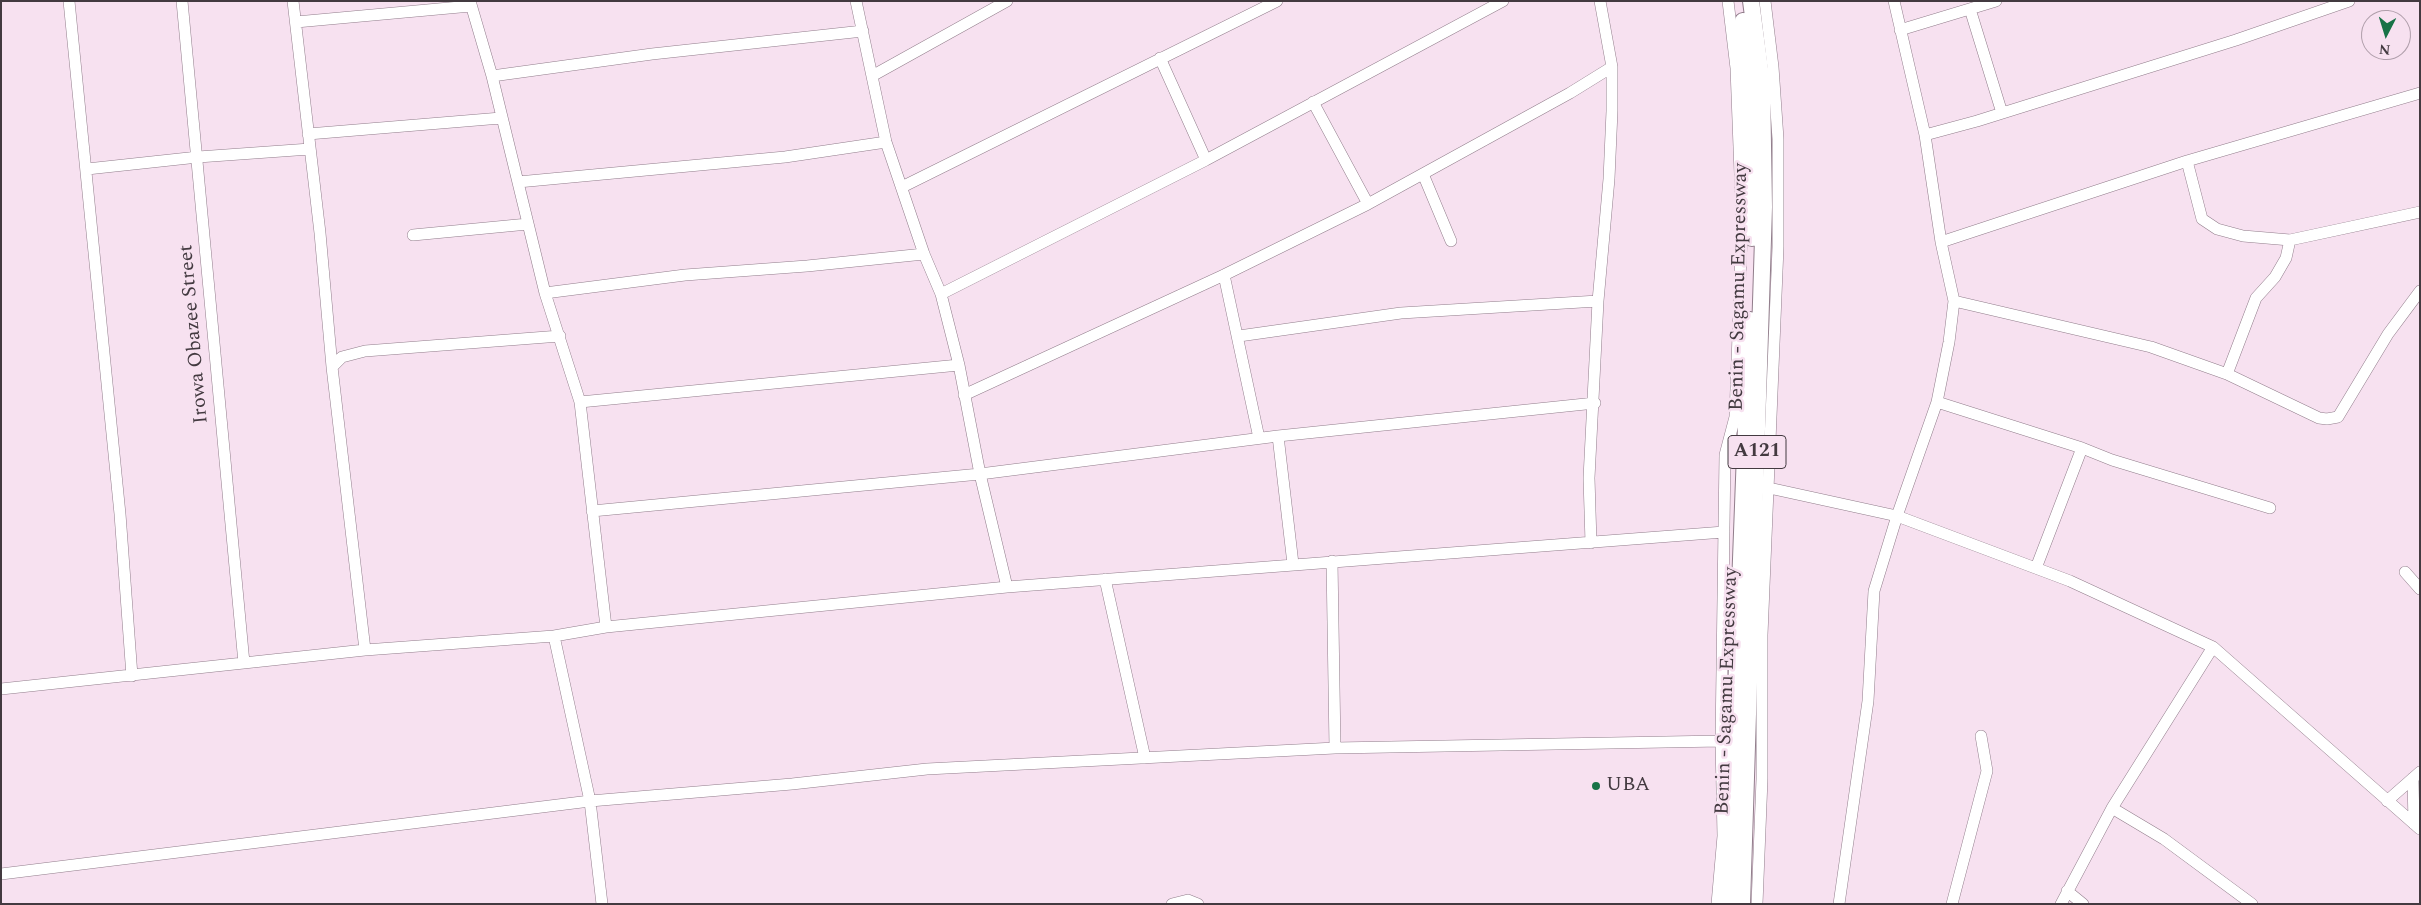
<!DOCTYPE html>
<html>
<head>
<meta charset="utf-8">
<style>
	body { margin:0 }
	#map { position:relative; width:2421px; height:905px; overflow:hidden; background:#f7e1f0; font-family:Spectral,serif }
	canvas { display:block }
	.frame { position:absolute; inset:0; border:2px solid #433a40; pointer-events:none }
	.north { position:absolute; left:2361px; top:10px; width:50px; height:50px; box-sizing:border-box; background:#f7e1f0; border:1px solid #af9eaa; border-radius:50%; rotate:185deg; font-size:14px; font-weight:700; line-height:20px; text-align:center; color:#433a40 }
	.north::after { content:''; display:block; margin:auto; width:18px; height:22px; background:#187347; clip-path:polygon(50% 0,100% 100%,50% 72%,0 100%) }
</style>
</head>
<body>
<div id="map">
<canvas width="2421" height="905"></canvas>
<div class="frame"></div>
<div class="north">N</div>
</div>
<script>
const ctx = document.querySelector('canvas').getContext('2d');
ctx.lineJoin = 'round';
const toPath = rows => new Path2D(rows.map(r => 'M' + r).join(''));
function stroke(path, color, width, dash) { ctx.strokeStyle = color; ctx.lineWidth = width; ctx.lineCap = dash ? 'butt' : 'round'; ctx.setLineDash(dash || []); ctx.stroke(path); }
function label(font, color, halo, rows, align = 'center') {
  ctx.font = font + ' Spectral,serif'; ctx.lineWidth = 5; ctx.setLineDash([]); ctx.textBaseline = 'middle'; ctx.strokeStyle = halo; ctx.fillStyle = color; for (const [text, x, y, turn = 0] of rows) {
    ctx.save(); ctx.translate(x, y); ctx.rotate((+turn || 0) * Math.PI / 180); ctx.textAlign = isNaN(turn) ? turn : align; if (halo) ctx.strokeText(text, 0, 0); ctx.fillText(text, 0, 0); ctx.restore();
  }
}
const minor = toPath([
	[69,1,120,514,132,676],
	[182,1,244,663],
	[293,1,320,233,332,367,365,650],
	[470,1,492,76,545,293,580,402,606,627],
	[856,1,886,142,924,254,941,294,959,365,980,474,1007,587],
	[1970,9,2002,113],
	[296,22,471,6],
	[1900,30,1996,1],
	[1160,58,1206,160],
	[492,76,652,54,863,31],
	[872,76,1007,1],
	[1313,102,1368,204],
	[308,134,501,118],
	[1925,135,1977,121,2236,40,2349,1],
	[2187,161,2202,219,2217,229,2243,236,2290,240,2420,212],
	[87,169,198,157,310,149],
	[1423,174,1451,241],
	[518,182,785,157,886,142],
	[902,187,1277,1],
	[413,235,528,224],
	[1941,242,2187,161,2420,93],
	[1224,275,1259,438],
	[545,293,685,275,807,266,924,254],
	[941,294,1206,160,1503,1],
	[1954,301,2151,347,2227,374,2319,418,2327,419,2338,417,2388,334,2420,291],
	[1239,336,1401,313,1598,301],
	[332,367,342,357,365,351,560,336],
	[2227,374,2256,298,2275,277,2286,258,2290,240],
	[964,395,1224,275,1368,204,1570,93,1612,67],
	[580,402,959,365],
	[1937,402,2082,448,2112,460,2270,508],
	[1278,436,1293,564],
	[1769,488,1897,516,2070,581,2213,647,2420,829],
	[592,511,980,474,1278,436,1595,403],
	[1591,543,1589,478,1598,301,1609,179,1612,111,1612,67,1600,1],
	[1332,561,1335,748],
	[2036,568,2082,448],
	[2405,572,2420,589],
	[1105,579,1145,758],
	[554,636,590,801,602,904],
	[1,689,365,650,554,636,606,627,1007,587,1724,532],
	[2413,778,2414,824],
	[2387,801,2420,772],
	[2112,808,2164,839,2252,904],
	[1,874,590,801,792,784,927,769,1335,748,1721,741],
	[2067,891,2083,904],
	[1172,904,1188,900,1198,904],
	[1717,904,1723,836,1721,741,1725,455,1735,417,1742,226,1736,68,1728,1],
	[1757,904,1762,779,1762,635,1778,247,1778,139,1773,67,1765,1],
	[1839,904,1868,701,1874,591,1897,516,1937,402,1949,342,1954,301,1941,242,1925,135,1894,1],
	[1952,904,1987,771,1981,736],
	[2061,904,2112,808,2213,647]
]);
const highway = toPath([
	[1743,21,1752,157,1752,238],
	[1728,904,1750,320],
	[1742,904,1764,207,1762,84,1751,1]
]);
const markers = [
	[1596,786,5,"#187347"]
];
const shields = [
	[1757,452,58]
];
const shieldNames = [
	["A121",1757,452]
];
const streetNames = [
	["Benin - Sagamu Expressway",1740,287,-89],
	["Irowa Obazee Street",195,334,-95],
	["Benin - Sagamu Expressway",1728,691,-88]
];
const poiNames = [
	["UBA",1606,786]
];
stroke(minor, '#917d8b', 12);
stroke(highway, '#917d8b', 18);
stroke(minor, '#fff', 11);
stroke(highway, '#fff', 16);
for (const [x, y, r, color] of markers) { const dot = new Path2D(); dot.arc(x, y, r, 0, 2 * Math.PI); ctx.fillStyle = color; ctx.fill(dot); stroke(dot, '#f7e1f0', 2); }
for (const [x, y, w] of shields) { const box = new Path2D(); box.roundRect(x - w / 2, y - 16.5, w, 33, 4); ctx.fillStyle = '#f7e1f0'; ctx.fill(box); stroke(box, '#433a40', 1); }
label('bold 19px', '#433a40', null, shieldNames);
label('20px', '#433a40', '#f7e1f0', streetNames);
label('20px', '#433a40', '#f7e1f0', poiNames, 'left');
</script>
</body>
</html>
